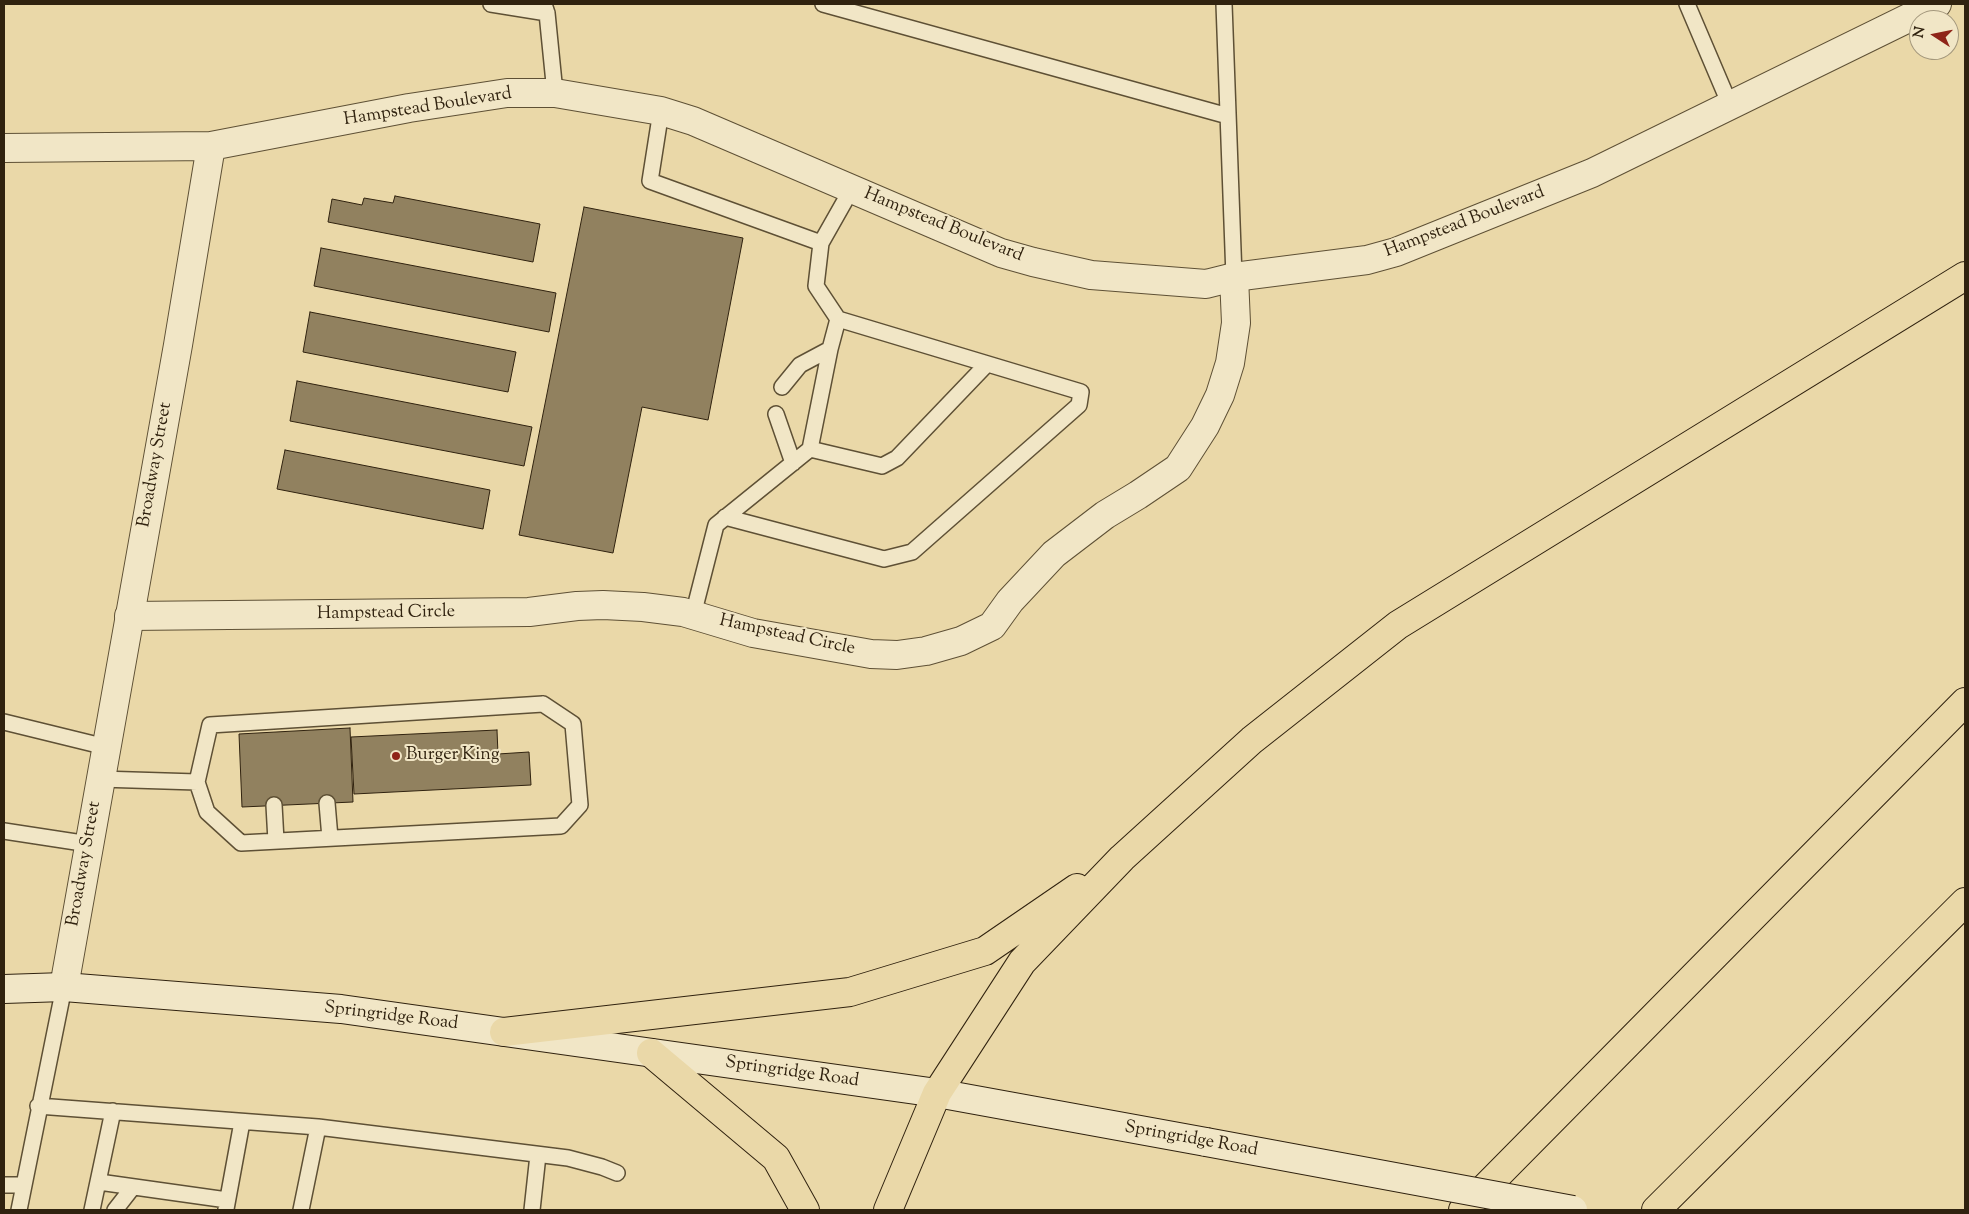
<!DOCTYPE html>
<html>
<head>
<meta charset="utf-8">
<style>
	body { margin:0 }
	#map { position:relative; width:1969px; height:1214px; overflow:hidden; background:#ead8a8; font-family:"Sorts Mill Goudy",serif }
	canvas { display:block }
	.frame { position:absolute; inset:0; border:5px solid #30220f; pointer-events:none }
	.north { position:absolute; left:1909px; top:10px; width:50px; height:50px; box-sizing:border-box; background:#f1e6c6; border:1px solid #a4987d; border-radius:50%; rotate:281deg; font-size:14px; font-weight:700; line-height:20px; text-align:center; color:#30220f }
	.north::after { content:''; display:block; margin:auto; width:18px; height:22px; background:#8f2418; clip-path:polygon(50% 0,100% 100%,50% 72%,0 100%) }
</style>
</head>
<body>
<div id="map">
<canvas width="1969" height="1214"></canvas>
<div class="frame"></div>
<div class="north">N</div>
</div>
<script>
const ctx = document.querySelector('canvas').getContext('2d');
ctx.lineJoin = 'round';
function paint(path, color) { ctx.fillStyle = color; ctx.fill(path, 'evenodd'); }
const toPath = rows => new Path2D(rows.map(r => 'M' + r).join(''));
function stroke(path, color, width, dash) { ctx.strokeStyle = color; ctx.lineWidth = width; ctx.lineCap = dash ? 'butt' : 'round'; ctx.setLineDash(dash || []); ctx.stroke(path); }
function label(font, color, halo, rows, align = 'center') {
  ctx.font = font + ' "Sorts Mill Goudy",serif'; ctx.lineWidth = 4; ctx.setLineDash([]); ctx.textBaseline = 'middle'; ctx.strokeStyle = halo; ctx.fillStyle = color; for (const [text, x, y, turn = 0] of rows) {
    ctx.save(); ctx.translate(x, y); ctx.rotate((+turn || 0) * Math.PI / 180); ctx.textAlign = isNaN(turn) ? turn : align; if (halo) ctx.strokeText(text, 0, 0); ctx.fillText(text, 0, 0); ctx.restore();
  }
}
const building = toPath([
	[395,196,540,224,533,262,328,222,332,199,362,205,364,198,393,203,395,196],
	[584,207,743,238,708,420,642,407,613,553,519,535,584,207],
	[321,248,556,293,549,332,314,286,321,248],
	[310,312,516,352,508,392,303,352,310,312],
	[297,381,532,427,524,466,290,421,297,381],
	[285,450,490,490,483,529,277,489,285,450],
	[350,728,353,802,242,807,239,734,350,728],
	[497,730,498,754,529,752,531,785,354,794,351,737,497,730]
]);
const service = toPath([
	[491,4,547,13],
	[544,4,547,13,555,93],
	[823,4,1228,116],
	[1224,4,1234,277],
	[1687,4,1730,105],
	[661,111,650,181,821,243],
	[782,387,800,365,830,349],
	[776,414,793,463],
	[810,449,882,466,897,458,987,364],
	[725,517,884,559,912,552,1079,405,1081,392,838,319],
	[693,615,716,525,810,449,830,349,838,319,816,286,821,243,851,190],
	[543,704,573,724,580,805,561,826,241,843,207,812,197,782,210,725,543,704],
	[4,722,106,747],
	[100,779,197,782],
	[327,803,330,838],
	[274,805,276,841],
	[4,831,89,844],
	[38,1106,318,1127,568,1158,602,1167,617,1173],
	[99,1182,227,1200],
	[4,1185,24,1185],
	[226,1209,242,1122],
	[19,1210,64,987],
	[92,1210,113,1111],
	[115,1210,133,1187],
	[301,1210,318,1127],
	[532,1210,538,1155]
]);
const minor = toPath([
	[129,616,529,612,577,606,603,605,643,607,683,612,753,633,871,654,897,655,926,651,961,641,992,626,1010,601,1054,554,1105,515,1138,495,1178,468,1205,426,1220,395,1230,363,1236,323,1234,277]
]);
const tertiary = toPath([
	[4,148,211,146,409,108,468,99,507,93,555,93,661,111,693,121,1001,253,1033,262,1091,275,1206,284,1234,277,1367,260,1396,252,1592,173,1937,4],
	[64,987,178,345,211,146]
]);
const secondary = toPath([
	[4,989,64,987,341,1009,937,1093,1206,1142]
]);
const motorway = toPath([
	[504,1032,850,992,985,951,1077,888],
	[651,1053,776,1158,805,1210],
	[888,1210,937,1093,1022,962,1122,858,1252,740,1398,625,1965,276],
	[1463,1210,1965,702],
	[1656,1210,1965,902]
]);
const secondaryBridge = toPath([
	[1206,1142,1573,1210]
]);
const markers = [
	[396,756,5,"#8f2418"]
];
const streetNames = [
	["Hampstead Boulevard",428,108,-9],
	["Hampstead Boulevard",1465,223,-21],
	["Hampstead Boulevard",943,226,22],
	["Broadway Street",156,465,-80],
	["Hampstead Circle",386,614,-1],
	["Hampstead Circle",787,636,12],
	["Broadway Street",85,864,-80],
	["Springridge Road",391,1017,7],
	["Springridge Road",792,1073,8],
	["Springridge Road",1191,1140,10]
];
const poiNames = [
	["Burger King",406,756]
];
paint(building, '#91815f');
stroke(building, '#30220f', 1);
stroke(service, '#5e5035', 18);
stroke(minor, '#5e5035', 30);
stroke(tertiary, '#5e5035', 30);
stroke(secondary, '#30220f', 30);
stroke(motorway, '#30220f', 30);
stroke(service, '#f1e6c6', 15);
stroke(minor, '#f1e6c6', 28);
stroke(tertiary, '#f1e6c6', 28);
stroke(secondary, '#f1e6c6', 28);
stroke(motorway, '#ead8a8', 28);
stroke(secondaryBridge, '#30220f', 30, []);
stroke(secondaryBridge, '#f1e6c6', 28);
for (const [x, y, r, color] of markers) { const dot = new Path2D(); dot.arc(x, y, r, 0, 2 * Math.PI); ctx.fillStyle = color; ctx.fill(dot); stroke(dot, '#f1e6c6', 2); }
label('18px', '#30220f', '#f1e6c6', streetNames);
label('18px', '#30220f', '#f1e6c6', poiNames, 'left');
</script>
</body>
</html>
